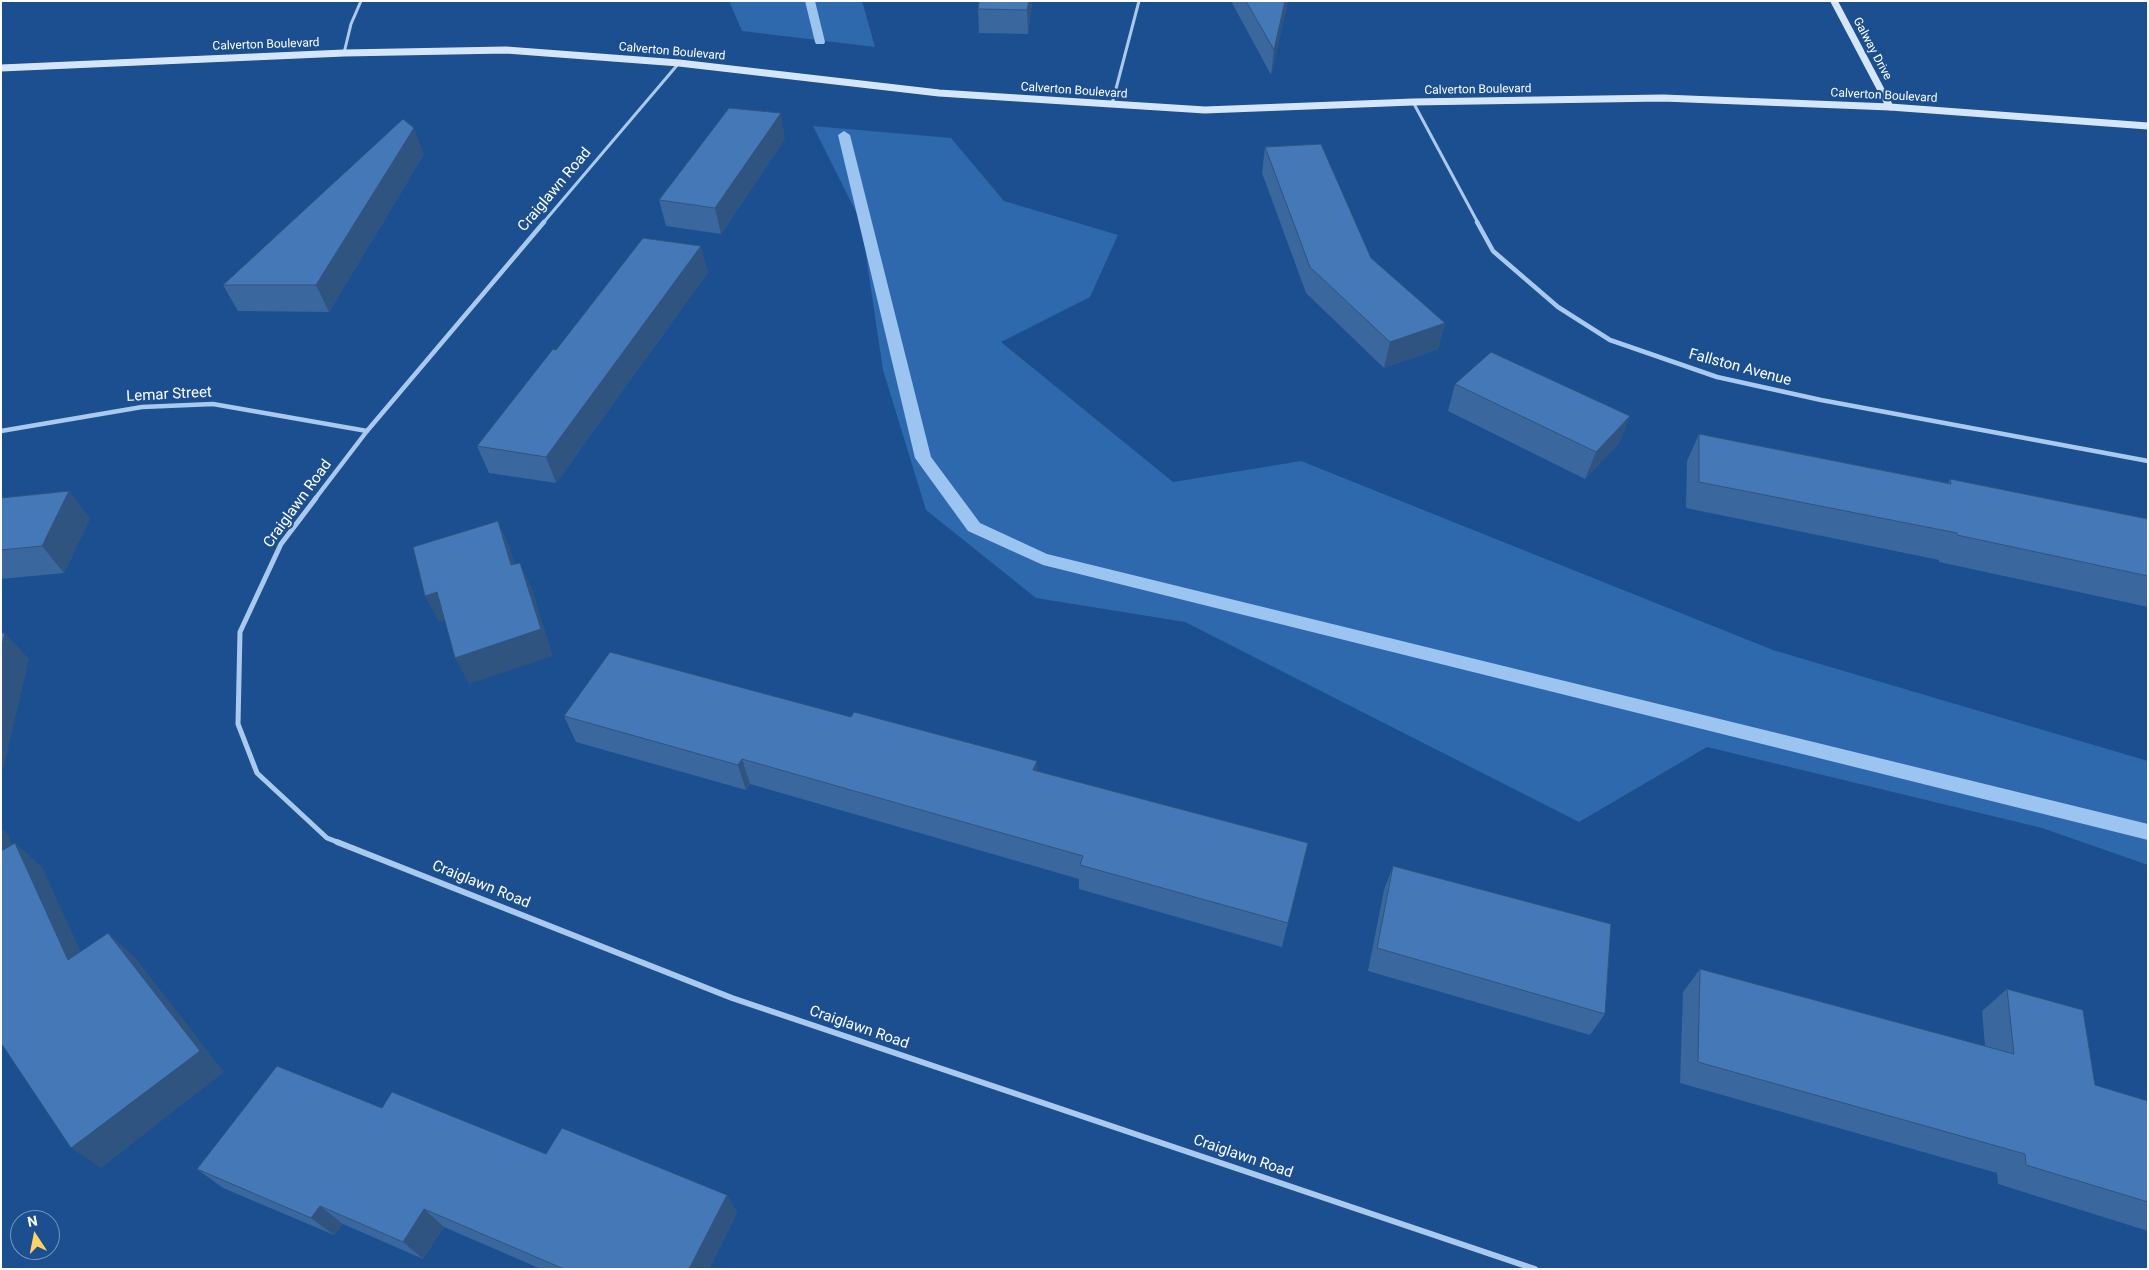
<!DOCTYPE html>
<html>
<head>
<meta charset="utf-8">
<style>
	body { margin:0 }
	#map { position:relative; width:2149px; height:1270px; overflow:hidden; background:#1b4f8f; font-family:Roboto,sans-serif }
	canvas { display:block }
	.frame { position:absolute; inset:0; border:2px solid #fff; pointer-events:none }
	.north { position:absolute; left:10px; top:1210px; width:50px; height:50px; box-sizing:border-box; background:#1b4f8f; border:1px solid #7695bc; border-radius:50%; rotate:349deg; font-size:14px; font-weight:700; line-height:20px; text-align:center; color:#fff }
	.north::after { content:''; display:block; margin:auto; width:18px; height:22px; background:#ffd166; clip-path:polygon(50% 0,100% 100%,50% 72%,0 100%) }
</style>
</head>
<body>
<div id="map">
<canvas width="2149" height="1270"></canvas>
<div class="frame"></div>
<div class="north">N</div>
</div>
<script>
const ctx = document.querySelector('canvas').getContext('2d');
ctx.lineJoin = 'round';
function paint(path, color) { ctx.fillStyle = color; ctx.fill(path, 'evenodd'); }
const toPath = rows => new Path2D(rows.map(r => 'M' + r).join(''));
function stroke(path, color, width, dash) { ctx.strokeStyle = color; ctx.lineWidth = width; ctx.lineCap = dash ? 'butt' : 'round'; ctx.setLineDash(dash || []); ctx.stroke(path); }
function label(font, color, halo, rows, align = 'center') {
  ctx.font = font + ' Roboto,sans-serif'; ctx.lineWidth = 4.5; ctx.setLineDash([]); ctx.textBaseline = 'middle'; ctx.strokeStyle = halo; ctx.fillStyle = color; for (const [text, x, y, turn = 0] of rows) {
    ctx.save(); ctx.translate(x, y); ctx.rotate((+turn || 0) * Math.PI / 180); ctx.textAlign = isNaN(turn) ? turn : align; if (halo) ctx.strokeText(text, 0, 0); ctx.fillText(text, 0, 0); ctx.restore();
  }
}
const green = toPath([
	[729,1,862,1,875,47,742,31],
	[813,126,951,138,1004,201,1118,235,1090,297,1001,342,1173,482,1301,461,1773,650,2148,761,2148,865,2042,828,1707,747,1579,822,1185,622,1036,598,926,510,883,370,861,222]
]);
const stream = toPath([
	[805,1,815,1,825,42,824,44,816,44,815,42,805,1],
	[844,131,850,135,931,457,980,523,1047,554,2148,824,2148,840,1043,565,968,531,915,458,838,135,844,131]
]);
const streetFar3 = toPath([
	[344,53,351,24,361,1],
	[1413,102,1478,223],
	[1112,104,1139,1],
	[543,223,679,63]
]);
const streetFar2 = toPath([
	[1477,222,1493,251,1558,307,1610,340,1717,377,1821,400,2148,461],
	[1,431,142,407,213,404,367,431],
	[315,499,367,431,544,222]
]);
const streetFar1 = toPath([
	[316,498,281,544,240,632,238,724,257,773,327,838,340,843]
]);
const street = toPath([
	[337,842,732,998,1535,1269]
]);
const secondary = toPath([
	[1834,1,1890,107],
	[1,68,344,53,506,50,679,63,939,93,1205,110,1413,102,1663,98,1890,107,2148,126]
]);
const wall = toPath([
	[979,1,1032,1,1028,34,979,33,978,9],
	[1231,1,1288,1,1271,75],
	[785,139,721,234,666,226,659,200],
	[1265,147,1371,258,1445,323,1438,349,1384,368,1306,293,1262,173],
	[424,154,329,312,238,311,223,285],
	[708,272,556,483,489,473,477,446,556,350],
	[1455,384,1630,416,1619,443,1585,479,1448,411],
	[1699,434,1948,483,1950,479,2148,519,2148,607,1939,562,1939,560,1686,508,1687,461],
	[1,498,90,518,64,573,1,579],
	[564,716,1037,771,1308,843,1282,947,1079,889,1079,879,750,784,746,790,576,742],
	[1393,866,1605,1014,1590,1035,1368,971,1384,890],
	[1700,969,1985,1046,1982,1011,2007,989,2095,1085,2148,1101,2148,1231,1998,1184,1997,1173,1680,1083,1683,992],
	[382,1108,546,1154,727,1195,737,1213,709,1269,541,1269,444,1227,423,1259,343,1224,334,1235,223,1188,197,1169]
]);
const shadedWall = toPath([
	[1029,1,1032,1,1028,34,1027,10],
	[1285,1,1288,1,1271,75,1274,50],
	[781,113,785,139,721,234,715,208],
	[414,128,424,154,329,312,316,285],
	[701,246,708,272,556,483,546,457],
	[1445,323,1438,349,1384,368,1390,342],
	[1630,416,1619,443,1585,479,1596,452],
	[69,491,90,518,64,573,42,546],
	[498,521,510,548,523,592,511,565],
	[520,563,532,589,553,656,469,684,455,658],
	[437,592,451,619,439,622,425,596],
	[5,633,29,659,4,766,1,767,1,648],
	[742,759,750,784,746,790,738,765],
	[1037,761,1038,786,1033,770],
	[1,828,8,834,26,876,1,854],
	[15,843,42,867,95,983,68,960],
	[108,933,134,956,224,1072,101,1168,71,1148],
	[727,1195,737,1213,709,1269,689,1269],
	[320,1206,343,1224,334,1235,311,1218],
	[424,1209,444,1227,423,1259,403,1242]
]);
const building = toPath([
	[979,1,1029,1,1027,10,978,9,979,1],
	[1246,1,1285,1,1274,50,1246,1],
	[729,108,781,113,715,208,659,200,729,108],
	[403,119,414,128,316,285,223,285,403,119],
	[1321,144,1371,258,1445,323,1390,342,1310,267,1265,147,1321,144],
	[643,238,701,246,546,457,477,446,553,349,556,350,643,238],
	[1491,352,1630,416,1596,452,1455,384,1491,352],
	[1699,434,1951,484,1950,479,2148,519,2148,576,1957,535,1957,533,1699,482,1699,434],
	[69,491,42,546,1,550,1,498,69,491],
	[498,521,511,565,520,563,541,629,455,658,437,592,425,596,413,547,498,521],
	[1,633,5,633,1,648,1,633],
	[610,652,851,717,854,712,1037,761,1033,770,1308,843,1288,923,1080,865,1083,856,742,759,738,765,564,716,610,652],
	[15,843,68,960,108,933,200,1051,71,1148,1,1043,1,851,15,843],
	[1393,866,1611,924,1605,1014,1377,948,1393,866],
	[1700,969,2014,1054,2007,989,2083,1010,2095,1085,2148,1101,2148,1202,2026,1165,2025,1154,1698,1062,1700,969],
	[277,1066,382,1108,392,1092,546,1154,562,1128,727,1195,689,1269,564,1269,424,1209,403,1242,320,1206,311,1218,197,1169,277,1066]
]);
const farStreetnames = [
	["Calverton Boulevard",266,45,-2],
	["Galway Drive",1872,49,62],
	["Calverton Boulevard",672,52,5],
	["Calverton Boulevard",1478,90,-1],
	["Calverton Boulevard",1074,91,4],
	["Calverton Boulevard",1884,96,3]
];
const streetNames = [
	["Craiglawn Road",555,190,-50],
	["Fallston Avenue",1740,368,15],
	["Lemar Street",169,395,-3],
	["Craiglawn Road",298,504,-54],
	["Craiglawn Road",481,885,22],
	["Craiglawn Road",859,1028,19],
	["Craiglawn Road",1243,1157,19]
];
paint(green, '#2e69ad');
paint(stream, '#9cc4f0');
stroke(streetFar3, '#a9c9ee', 3);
stroke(streetFar2, '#a9c9ee', 4.5);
stroke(streetFar1, '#a9c9ee', 5);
stroke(street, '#a9c9ee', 6);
stroke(secondary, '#d6e6fa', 7);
paint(wall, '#3a679d');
paint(shadedWall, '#305480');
paint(building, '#4478b7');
stroke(building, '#305480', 1);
label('12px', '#fff', '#1b4f8f', farStreetnames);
label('15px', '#fff', '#1b4f8f', streetNames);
</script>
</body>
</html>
